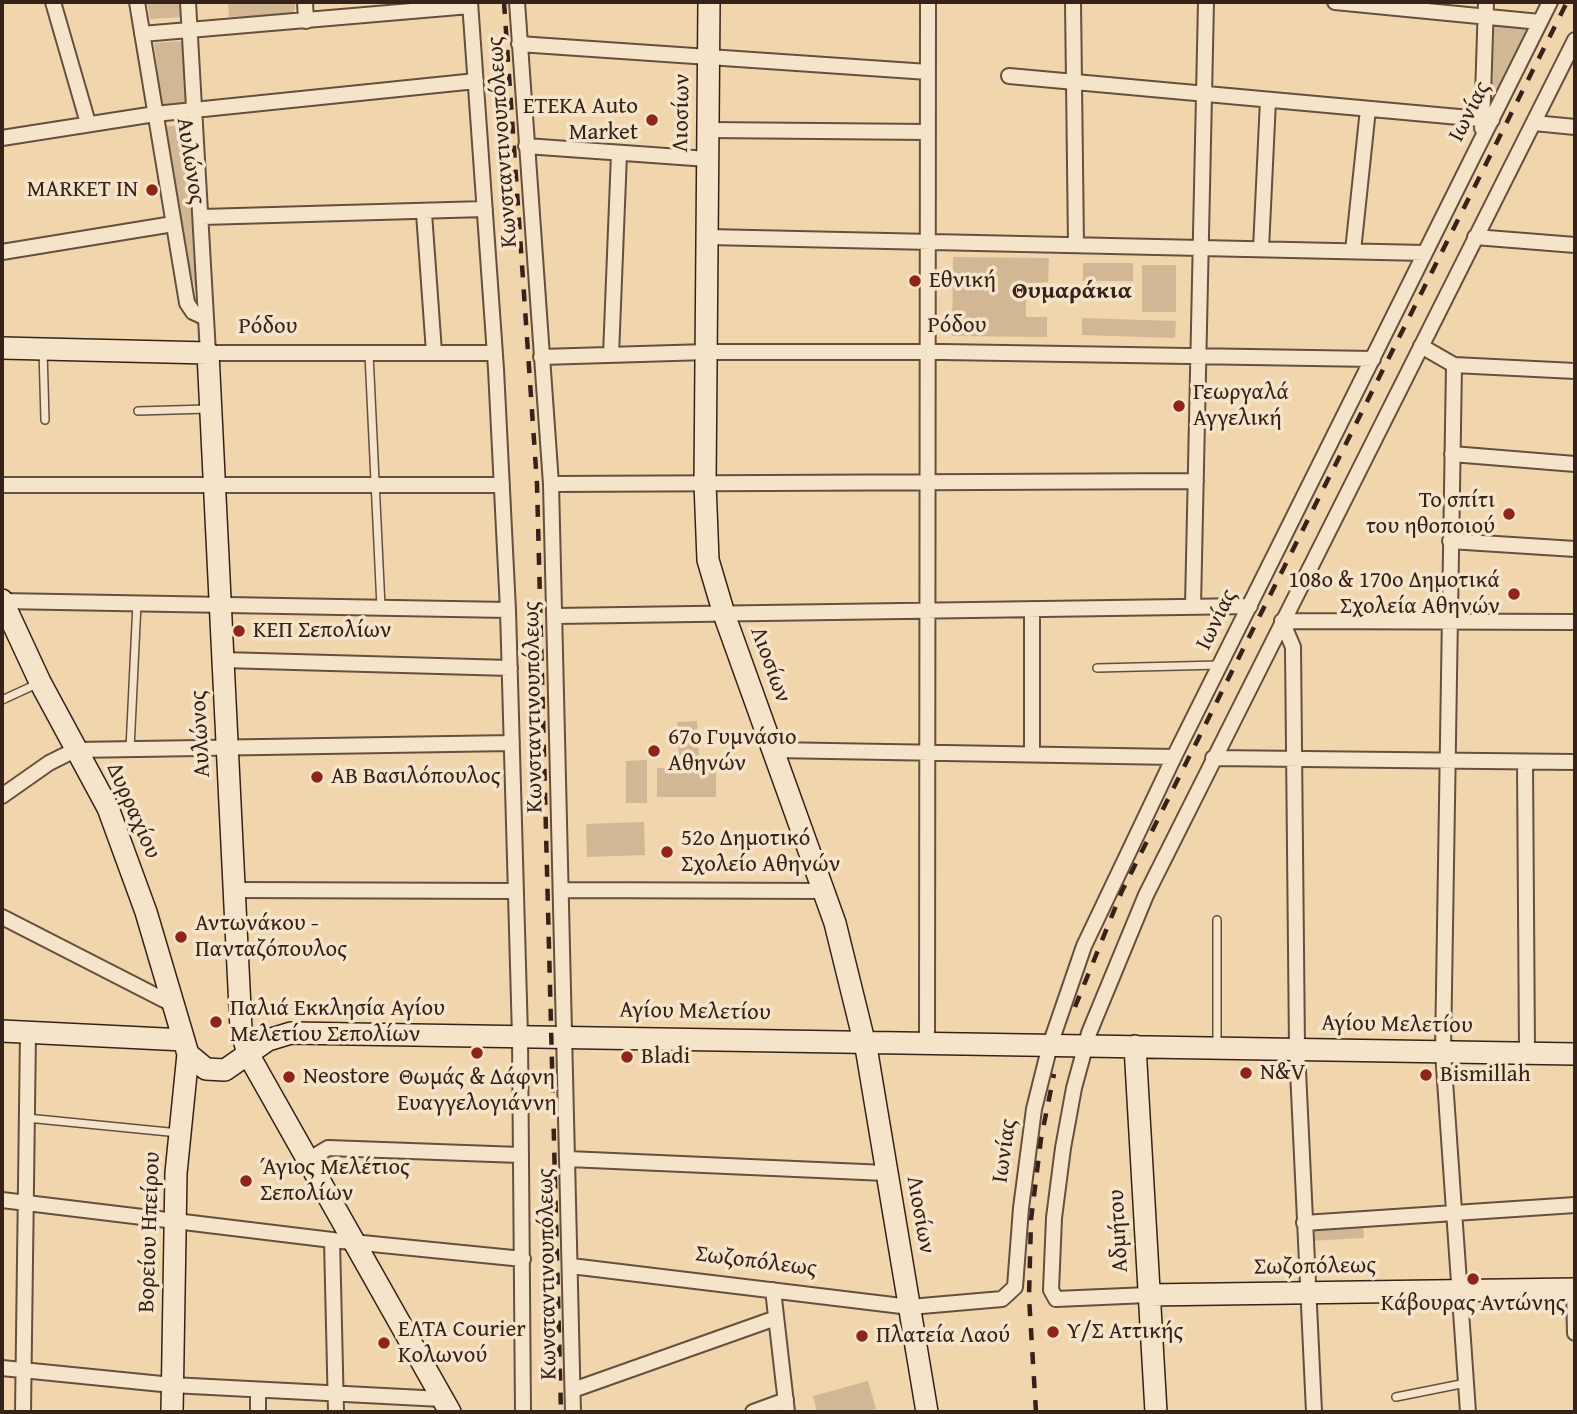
<!DOCTYPE html>
<html>
<head>
<meta charset="utf-8">
<style>
	body { margin:0 }
	#map { position:relative; width:1577px; height:1414px; overflow:hidden; background:#f1d5ad; font-family:"Gentium Book Plus",serif }
	canvas { display:block }
	.frame { position:absolute; inset:0; border:4px solid #372219; pointer-events:none }
</style>
</head>
<body>
<div id="map">
<canvas width="1577" height="1414"></canvas>
<div class="frame"></div>
</div>
<script>
const ctx = document.querySelector('canvas').getContext('2d');
ctx.lineJoin = 'round';
function paint(path, color) { ctx.fillStyle = color; ctx.fill(path, 'evenodd'); }
const toPath = rows => new Path2D(rows.map(r => 'M' + r).join(''));
function stroke(path, color, width, dash) { ctx.strokeStyle = color; ctx.lineWidth = width; ctx.lineCap = dash ? 'butt' : 'round'; ctx.setLineDash(dash || []); ctx.stroke(path); }
function label(font, color, halo, rows, align = 'center') {
  ctx.font = font + ' "Gentium Book Plus",serif'; ctx.lineWidth = 7; ctx.setLineDash([]); ctx.textBaseline = 'middle'; ctx.strokeStyle = halo; ctx.fillStyle = color; for (const [text, x, y, turn = 0] of rows) {
    ctx.save(); ctx.translate(x, y); ctx.rotate((+turn || 0) * Math.PI / 180); ctx.textAlign = isNaN(turn) ? turn : align; if (halo) ctx.strokeText(text, 0, 0); ctx.fillText(text, 0, 0); ctx.restore();
  }
}
const green = toPath([
	[147,2,181,2,182,17,150,19],
	[228,2,295,2,295,10,290,14,229,17],
	[1494,23,1532,24,1499,91,1492,91],
	[183,41,190,104,162,106,154,43],
	[188,124,195,223,198,300,179,225,162,127],
	[953,257,1049,258,1048,282,1026,283,1026,317,1047,317,1047,337,952,336],
	[1083,263,1133,263,1133,281,1083,281],
	[1142,265,1176,265,1176,312,1142,312],
	[1082,318,1176,321,1175,338,1082,335],
	[697,721,699,759,679,760,677,722],
	[647,760,647,803,626,803,626,761],
	[657,768,716,768,716,797,657,797],
	[644,822,645,855,587,857,586,824],
	[1363,1222,1364,1238,1309,1241,1308,1225],
	[868,1381,876,1409,863,1412,817,1412,813,1396]
]);
const lane = toPath([
	[43,350,45,420],
	[369,354,381,607],
	[138,411,207,409],
	[1097,668,1220,665],
	[2,700,39,683],
	[130,749,137,603],
	[1217,1047,1217,920],
	[27,1118,179,1133],
	[1396,1397,1466,1383]
]);
const street = toPath([
	[53,2,88,123],
	[137,2,187,303,193,312,206,318],
	[188,2,208,353,494,353],
	[305,2,306,21],
	[470,2,496,369,508,610,520,1036,523,1412],
	[517,2,551,484,573,1412],
	[1073,2,1076,245],
	[1335,2,1540,22],
	[142,34,470,6],
	[519,44,928,72],
	[1009,76,1492,120],
	[1534,123,1575,127],
	[1482,128,1486,2],
	[708,130,928,132],
	[2,138,155,114,476,81],
	[526,146,708,159],
	[424,213,434,352],
	[202,217,485,209],
	[708,237,1425,253],
	[1475,237,1575,245],
	[1261,249,1268,100],
	[1353,251,1368,109],
	[2,252,173,224],
	[1421,346,1454,365,1575,371],
	[611,355,619,154],
	[541,357,707,352,943,352,1373,359],
	[1454,365,1443,1052,1468,1412],
	[1452,454,1575,464],
	[551,484,1196,481],
	[2,485,502,485],
	[1450,541,1575,549],
	[2,601,508,610],
	[1193,606,1206,2],
	[1032,609,1032,754],
	[555,616,1250,606],
	[223,660,510,668],
	[773,750,1174,757],
	[1213,758,1575,762],
	[1525,762,1527,1053],
	[2,796,49,763,75,750,512,743],
	[235,890,515,891],
	[562,890,825,891],
	[2,917,174,1005],
	[927,1043,928,2],
	[568,1159,886,1173],
	[308,1160,328,1148,520,1155],
	[2,1200,332,1240,523,1259],
	[1304,1223,1575,1205],
	[332,1240,336,1412],
	[571,1266,910,1307,1002,1299,1015,1287,1021,1208,1034,1109,1050,1045,1084,946,1174,757,1550,2],
	[1574,1289,1575,1333],
	[773,1290,787,1412],
	[1148,1295,1056,1299,1051,1290,1054,1218,1063,1148,1074,1088,1089,1033,1146,895,1575,40],
	[2,1368,172,1385,442,1399],
	[258,1390,258,1412],
	[573,1390,776,1318],
	[23,1412,28,1033],
	[753,1412,786,1400],
	[1314,1412,1297,1049,1293,647,1282,621,1575,622]
]);
const secondary = toPath([
	[709,2,705,483,708,560,724,614,835,923,867,1053,927,1412],
	[2,348,208,353,241,1029,248,1054,450,1412],
	[2,600,40,682,108,808,146,912,188,1054,176,1173,172,1412],
	[2,1031,184,1040],
	[1135,1046,1156,1412],
	[188,1054,206,1069,225,1070,268,1040,291,1033,1575,1054],
	[1148,1295,1575,1289]
]);
const rail = toPath([
	[504,2,537,484,561,1412],
	[1075,1007,1122,891,1567,2],
	[1036,1412,1029,1297,1031,1220,1041,1139,1054,1074]
]);
const markers = [
	[652,120,7,"#8f2418"],
	[152,190,7,"#8f2418"],
	[915,281,7,"#8f2418"],
	[1179,406,7,"#8f2418"],
	[1509,514,7,"#8f2418"],
	[1514,594,7,"#8f2418"],
	[239,631,7,"#8f2418"],
	[654,751,7,"#8f2418"],
	[317,777,7,"#8f2418"],
	[667,852,7,"#8f2418"],
	[181,937,7,"#8f2418"],
	[216,1022,7,"#8f2418"],
	[477,1053,7,"#8f2418"],
	[627,1057,7,"#8f2418"],
	[1246,1073,7,"#8f2418"],
	[1426,1075,7,"#8f2418"],
	[289,1077,7,"#8f2418"],
	[246,1181,7,"#8f2418"],
	[1473,1279,7,"#8f2418"],
	[1053,1332,7,"#8f2418"],
	[862,1336,7,"#8f2418"],
	[384,1343,7,"#8f2418"]
];
const poiNames = [
	["ETEKA Auto",638,107,"right"],
	["Market",638,133,"right"],
	["MARKET IN",138,190,"right"],
	["Εθνική",929,281],
	["Γεωργαλά",1193,393],
	["Αγγελική",1193,419],
	["Το σπίτι",1495,501,"right"],
	["του ηθοποιού",1495,527,"right"],
	["108ο & 170ο Δημοτικά",1500,581,"right"],
	["Σχολεία Αθηνών",1500,607,"right"],
	["ΚΕΠ Σεπολίων",253,631],
	["67ο Γυμνάσιο",668,738],
	["Αθηνών",668,764],
	["ΑΒ Βασιλόπουλος",331,777],
	["52ο Δημοτικό",681,839],
	["Σχολείο Αθηνών",681,865],
	["Αντωνάκου -",195,924],
	["Πανταζόπουλος",195,950],
	["Παλιά Εκκλησία Αγίου",230,1009],
	["Μελετίου Σεπολίων",230,1035],
	["Bladi",641,1057],
	["N&V",1260,1073],
	["Bismillah",1440,1075],
	["Neostore",303,1077],
	["Θωμάς & Δάφνη",477,1078,"center"],
	["Ευαγγελογιάννη",477,1104,"center"],
	["Άγιος Μελέτιος",260,1168],
	["Σεπολίων",260,1194],
	["Κάβουρας Αντώνης",1473,1304,"center"],
	["ΕΛΤΑ Courier",398,1330],
	["Κολωνού",398,1356],
	["Υ/Σ Αττικής",1067,1332],
	["Πλατεία Λαού",876,1336]
];
const streetNames = [
	["Ιωνίας",1470,112,-63],
	["Λιοσίων",682,113,-89],
	["Κωνσταντινουπόλεως",503,142,-94],
	["Αυλώνος",190,161,81],
	["Ρόδου",957,326],
	["Ρόδου",268,327],
	["Ιωνίας",1217,620,-64],
	["Λιοσίων",770,665,70],
	["Κωνσταντινουπόλεως",534,707,-91],
	["Αυλώνος",201,734,-93],
	["Δυρραχίου",133,811,66],
	["Αγίου Μελετίου",695,1012,1],
	["Αγίου Μελετίου",1397,1025,1],
	["Ιωνίας",1005,1151,-82],
	["Λιοσίων",920,1215,80],
	["Αδμήτου",1119,1231,-93],
	["Βορείου Ηπείρου",150,1232,-88],
	["Σωζοπόλεως",756,1262,7],
	["Σωζοπόλεως",1315,1267,-1],
	["Κωνσταντινουπόλεως",548,1274,-91]
];
const neighbourhoodNames = [
	["Θυμαράκια",1072,292]
];
paint(green, '#d1b794');
stroke(lane, '#664f3e', 10);
stroke(street, '#664f3e', 18);
stroke(secondary, '#372219', 24);
stroke(lane, '#f6e4ca', 7);
stroke(street, '#f6e4ca', 14);
stroke(secondary, '#f6e4ca', 21);
stroke(rail, '#372219', 4.5, [12, 12]);
for (const [x, y, r, color] of markers) { const dot = new Path2D(); dot.arc(x, y, r, 0, 2 * Math.PI); ctx.fillStyle = color; ctx.fill(dot); stroke(dot, '#f6e4ca', 2.5); }
label('23px', '#372219', '#f6e4ca', poiNames, 'left');
label('23px', '#372219', '#f6e4ca', streetNames);
label('bold 24px', '#372219', '#f6e4ca', neighbourhoodNames);
</script>
</body>
</html>
